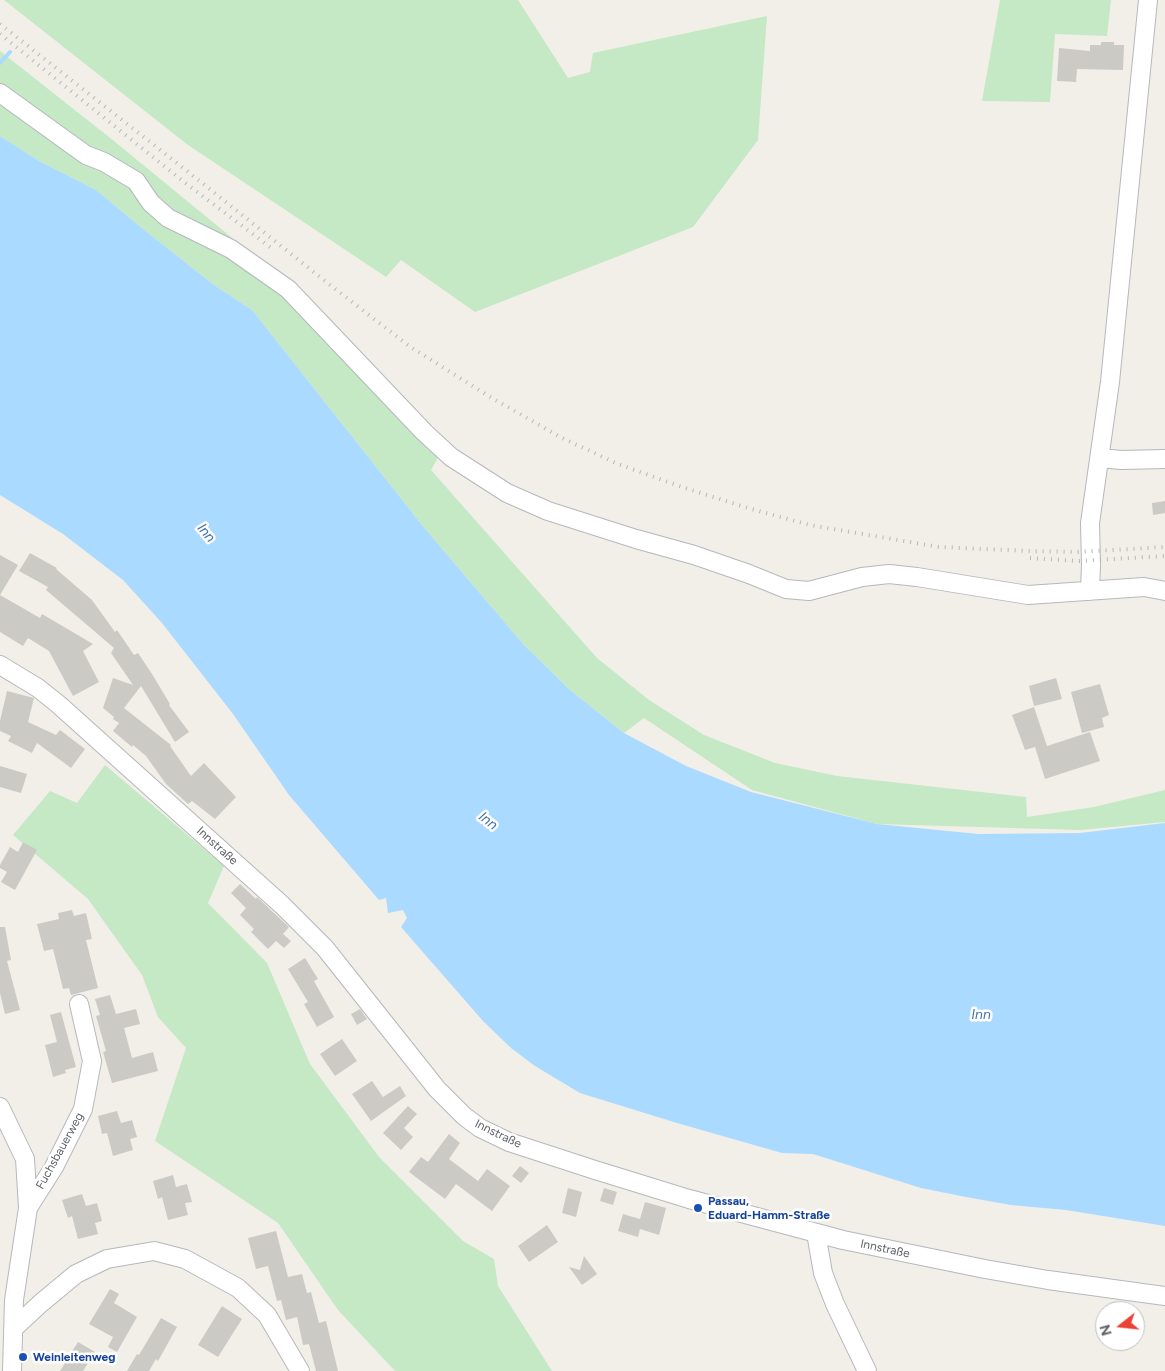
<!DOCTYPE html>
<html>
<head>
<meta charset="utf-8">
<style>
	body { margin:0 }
	#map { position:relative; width:1165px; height:1371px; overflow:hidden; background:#f1efe8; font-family:Figtree,sans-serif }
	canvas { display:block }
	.north { position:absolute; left:1095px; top:1301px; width:50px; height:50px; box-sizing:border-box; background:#fff; border:1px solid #bfc1c3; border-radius:50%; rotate:254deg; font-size:14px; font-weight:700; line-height:20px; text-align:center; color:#5f6368 }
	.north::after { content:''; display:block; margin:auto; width:18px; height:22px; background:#ea4335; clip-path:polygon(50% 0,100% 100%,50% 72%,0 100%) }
</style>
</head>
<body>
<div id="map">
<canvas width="1165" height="1371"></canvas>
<div class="north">N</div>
</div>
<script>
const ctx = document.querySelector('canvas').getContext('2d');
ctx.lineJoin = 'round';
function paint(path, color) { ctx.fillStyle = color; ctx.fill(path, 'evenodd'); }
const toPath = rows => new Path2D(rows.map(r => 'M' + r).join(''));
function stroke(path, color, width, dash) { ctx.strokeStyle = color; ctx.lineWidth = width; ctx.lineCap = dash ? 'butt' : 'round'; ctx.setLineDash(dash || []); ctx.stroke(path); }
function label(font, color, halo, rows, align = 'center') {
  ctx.font = font + ' Figtree,sans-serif'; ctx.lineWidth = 5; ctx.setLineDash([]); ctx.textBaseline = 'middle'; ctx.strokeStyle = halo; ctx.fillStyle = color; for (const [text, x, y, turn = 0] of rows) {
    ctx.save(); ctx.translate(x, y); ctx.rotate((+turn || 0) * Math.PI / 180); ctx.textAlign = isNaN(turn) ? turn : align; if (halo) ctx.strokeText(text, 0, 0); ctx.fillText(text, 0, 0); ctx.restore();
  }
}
const green = toPath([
	[4,0,518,0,568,78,590,72,593,53,767,16,758,140,693,227,475,312,401,260,386,277,188,145],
	[1000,0,1111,0,1107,36,1055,34,1050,102,982,101],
	[0,51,109,137,297,291,440,454,431,470,597,658,649,700,704,735,775,763,837,776,1026,797,1027,817,1094,807,1165,790,1165,822,1080,830,877,824,752,790,644,718,624,733,570,690,524,645,426,530,252,310,214,285,143,229,96,190,39,161,0,136],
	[105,765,224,866,208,903,267,963,310,1064,379,1157,463,1241,494,1259,498,1286,552,1371,395,1371,338,1310,278,1223,155,1141,186,1048,158,1017,142,975,88,899,13,835,50,791,77,803]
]);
const water = toPath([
	[0,136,39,161,96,190,143,229,214,285,252,310,426,530,524,645,570,690,624,733,686,766,751,792,877,824,978,834,1080,833,1165,823,1165,1226,1066,1210,1011,1205,966,1197,921,1188,813,1154,782,1153,677,1123,580,1093,535,1066,511,1048,483,1021,401,927,407,918,403,910,388,913,386,898,379,900,289,795,233,714,162,623,123,580,63,534,0,495]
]);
const stream = toPath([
	[0,63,10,52]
]);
const building = toPath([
	[1101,42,1114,42,1114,45,1124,45,1123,70,1077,69,1076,82,1057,81,1059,48,1090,51,1090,45,1101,45],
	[1165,501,1165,513,1153,515,1152,503],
	[30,553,57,568,56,569,92,600,115,632,117,630,134,655,138,653,152,674,170,704,169,705,189,732,175,742,141,686,124,708,171,745,170,746,191,776,204,763,236,797,215,819,192,801,188,804,166,784,146,756,133,745,132,747,113,731,119,723,113,719,114,717,103,708,113,678,133,685,111,653,114,648,46,590,48,587,19,571],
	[0,555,18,565,0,595,40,618,42,614,93,644,83,651,99,682,73,696,49,651,28,638,23,646,0,632],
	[1056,678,1062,699,1034,706,1029,686],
	[1100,684,1109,715,1102,718,1104,727,1082,733,1071,692],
	[7,691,34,698,28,722,56,735,60,730,85,749,71,768,37,743,32,753,8,741,11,736,0,731,0,721],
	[1034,707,1047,746,1090,732,1100,761,1045,779,1035,747,1025,750,1012,715],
	[0,766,27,774,21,793,0,787],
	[23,842,37,850,15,890,1,882,7,872,0,868,0,865,10,847,18,852],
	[240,884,256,899,257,897,289,927,283,934,291,941,284,948,276,941,268,949,251,932,254,929,240,915,246,908,231,893],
	[72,910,74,916,86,913,92,939,86,940,98,988,71,995,69,988,63,989,53,949,44,951,37,924,59,919,58,913],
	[0,927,5,927,11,960,7,961,20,1010,5,1014,0,993],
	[305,958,318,979,314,981,334,1017,317,1027,304,1004,308,1002,288,969],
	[110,995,116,1014,136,1009,140,1024,124,1028,132,1058,153,1052,158,1071,112,1083,103,1052,106,1051,96,1016,100,1015,95,999],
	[360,1009,367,1019,357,1025,351,1014],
	[61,1012,76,1067,65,1070,66,1073,53,1077,45,1045,57,1042,50,1015],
	[342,1039,357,1061,335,1076,320,1054],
	[372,1081,383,1097,400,1086,406,1096,371,1121,352,1094],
	[408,1106,417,1114,404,1128,413,1137,401,1150,383,1133],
	[117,1111,121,1123,132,1120,137,1137,130,1139,133,1150,113,1156,107,1133,102,1134,98,1116],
	[449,1134,460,1143,449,1159,478,1181,487,1169,510,1186,492,1211,456,1184,445,1199,409,1172,421,1157,428,1162],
	[520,1166,529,1173,521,1183,512,1176],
	[173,1175,176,1187,187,1184,192,1202,185,1203,188,1215,168,1220,162,1197,158,1199,153,1181],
	[568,1188,582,1192,576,1217,562,1213],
	[604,1188,617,1192,613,1205,600,1201],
	[82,1194,86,1206,97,1203,102,1221,95,1223,98,1234,78,1239,72,1216,68,1218,62,1200],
	[645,1202,666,1208,659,1235,640,1229,638,1237,618,1231,623,1214,640,1219],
	[547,1225,558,1242,529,1262,518,1246],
	[276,1231,288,1277,302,1274,307,1293,311,1292,319,1323,326,1321,338,1371,316,1371,309,1344,303,1345,297,1317,286,1320,281,1300,277,1301,268,1266,256,1269,248,1238],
	[584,1256,597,1274,582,1285,569,1267,580,1270],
	[110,1289,119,1294,114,1303,137,1317,117,1352,108,1347,113,1337,89,1324],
	[222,1306,242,1319,218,1357,198,1345],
	[161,1318,177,1327,158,1361,156,1359,149,1371,127,1371,137,1354,139,1355],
	[78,1342,95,1352,83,1371,60,1371]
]);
const minor = toPath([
	[0,93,86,155,104,162,136,181,151,203,168,218,231,249,288,289,424,432,451,457,507,493,548,511,636,539,694,555,749,574,786,589,809,591,862,577,889,574,917,577,1028,595,1144,587,1165,591],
	[1100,458,1121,460,1165,459],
	[1090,591,1091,565,1090,523,1110,382,1148,0],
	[0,665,38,688,58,704,282,905,325,948,437,1089,464,1116,480,1128,509,1142,595,1170,689,1199,843,1240,985,1269,1048,1280,1165,1296],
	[0,1107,25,1159,28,1208,14,1300,12,1371],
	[28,1208,54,1167,83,1109,92,1061,79,1004],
	[816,1233,823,1273,835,1304,867,1371],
	[13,1329,41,1303,76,1274,107,1259,154,1251,185,1259,238,1288,267,1315,300,1371]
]);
const rail = toPath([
	[0,24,187,171,325,281,409,346,487,395,560,437,618,464,682,487,748,508,810,525,939,547,1029,551,1077,552,1165,547],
	[0,34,179,178,271,248],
	[1030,558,1078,561,1165,556]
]);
const markers = [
	[698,1208,5,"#1a4fb4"],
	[23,1357,5,"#1a4fb4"]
];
const streetNames = [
	["Innstraße",217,846,42],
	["Innstraße",498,1134,26],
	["Fuchsbauerweg",60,1151,-61],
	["Innstraße",885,1249,12]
];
const transitNames = [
	["Passau,",708,1201],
	["Eduard-Hamm-Straße",708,1215],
	["Weinleitenweg",33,1357]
];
const waterNames = [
	["Inn",206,533,50],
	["Inn",488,821,38],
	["Inn",981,1015]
];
paint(green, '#c5e8c5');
paint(water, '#aadaff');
stroke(stream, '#aadaff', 4);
paint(building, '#cccac5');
stroke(minor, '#b5b8bc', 20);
stroke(minor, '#fff', 18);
stroke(rail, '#b6b7b8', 4, [1, 6]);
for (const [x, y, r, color] of markers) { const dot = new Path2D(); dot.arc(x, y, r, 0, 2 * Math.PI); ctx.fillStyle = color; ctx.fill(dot); stroke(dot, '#fff', 2); }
label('12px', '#5f6368', '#fff', streetNames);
label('bold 12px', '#164399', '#fff', transitNames, 'left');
label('italic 14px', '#4174aa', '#fff', waterNames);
</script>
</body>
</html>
